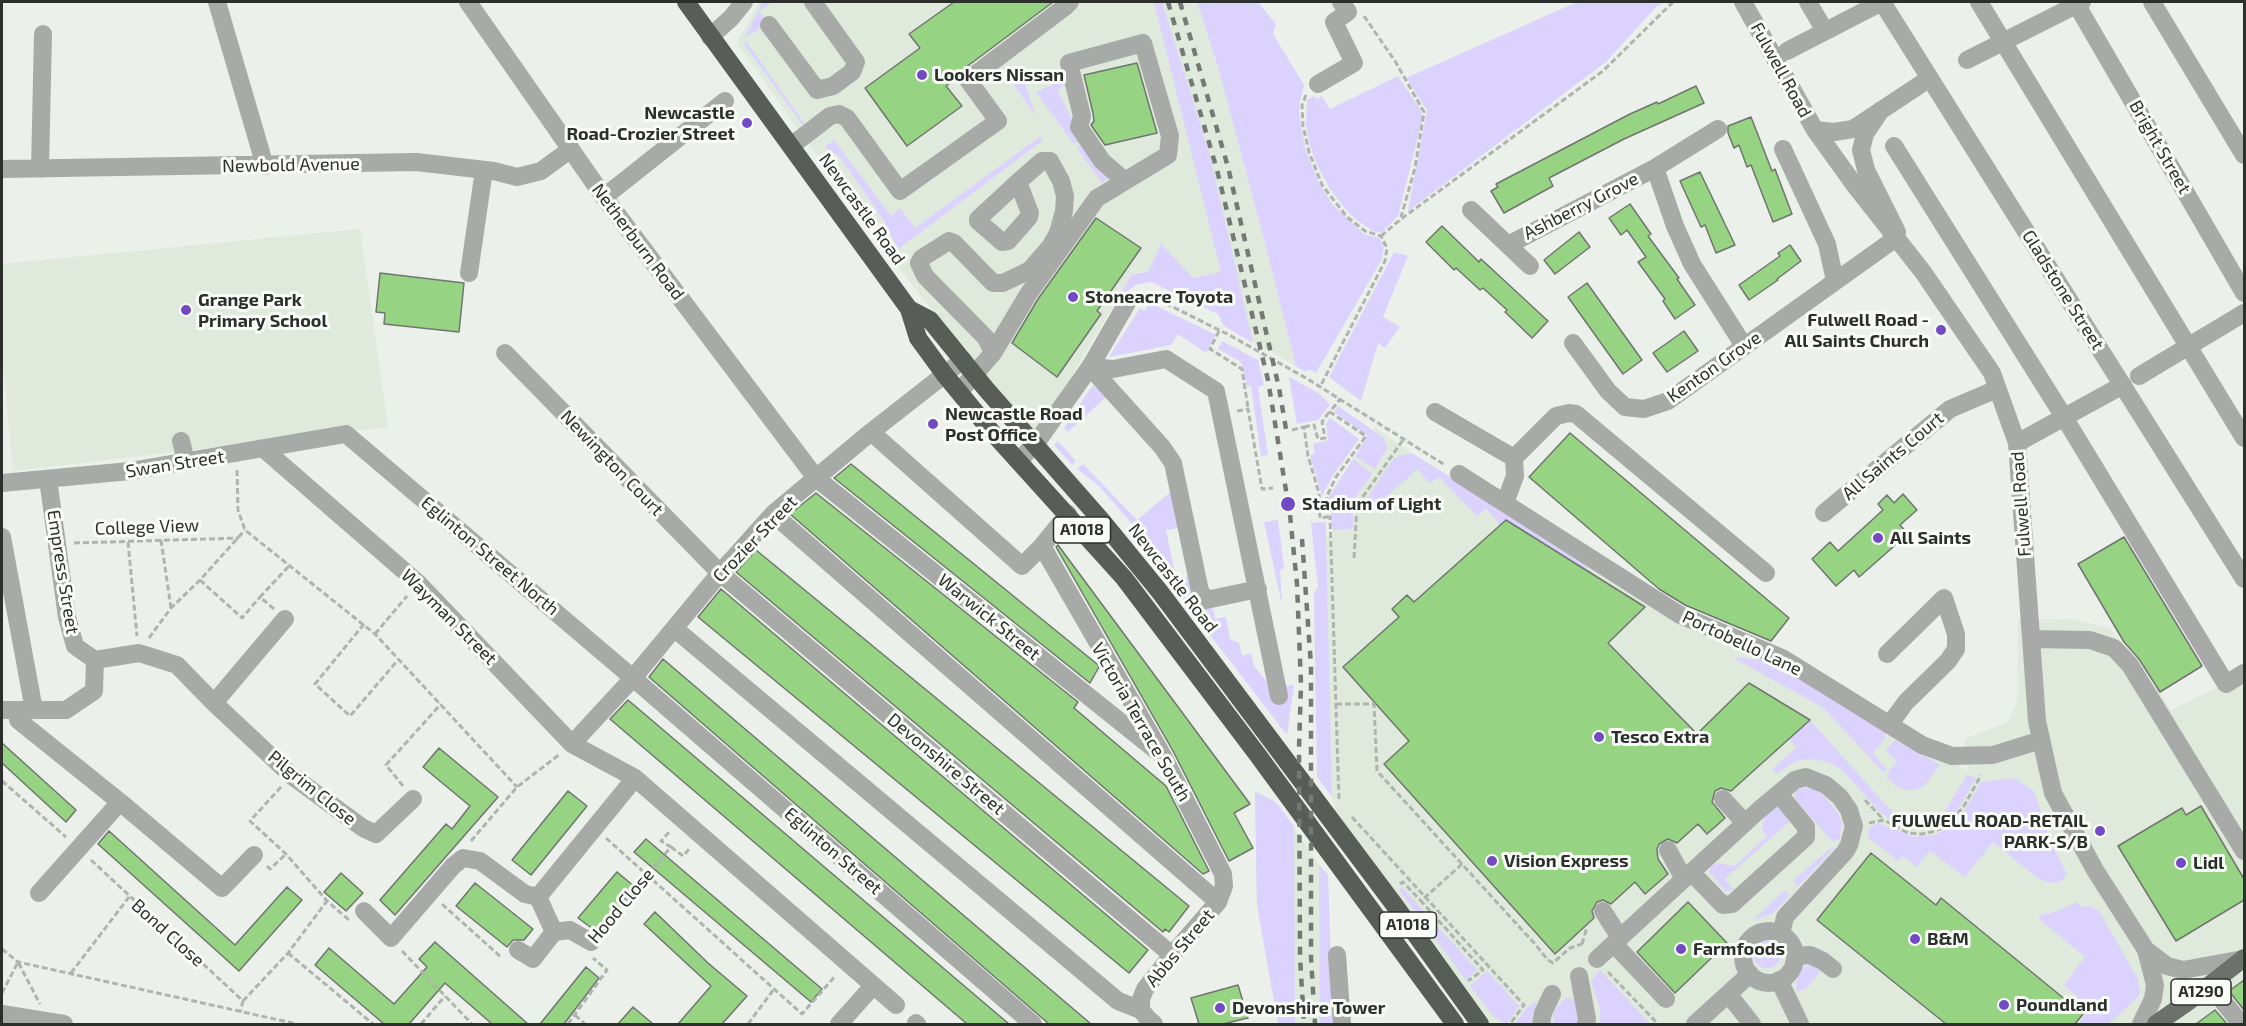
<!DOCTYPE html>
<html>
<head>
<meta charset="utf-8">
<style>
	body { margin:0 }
	#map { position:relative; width:2246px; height:1026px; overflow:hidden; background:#ebf0ea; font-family:"Exo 2",sans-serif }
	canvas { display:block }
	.frame { position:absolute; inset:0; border:3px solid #2d2f2c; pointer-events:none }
</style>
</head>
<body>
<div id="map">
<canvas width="2246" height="1026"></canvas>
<div class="frame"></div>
</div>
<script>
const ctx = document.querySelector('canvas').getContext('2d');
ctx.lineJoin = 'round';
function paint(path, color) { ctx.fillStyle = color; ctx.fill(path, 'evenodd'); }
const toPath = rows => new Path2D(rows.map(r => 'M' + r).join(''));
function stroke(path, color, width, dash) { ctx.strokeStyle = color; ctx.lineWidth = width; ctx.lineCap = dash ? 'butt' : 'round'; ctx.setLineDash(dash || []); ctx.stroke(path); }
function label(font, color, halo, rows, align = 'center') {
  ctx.font = font + ' "Exo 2",sans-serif'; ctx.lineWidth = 6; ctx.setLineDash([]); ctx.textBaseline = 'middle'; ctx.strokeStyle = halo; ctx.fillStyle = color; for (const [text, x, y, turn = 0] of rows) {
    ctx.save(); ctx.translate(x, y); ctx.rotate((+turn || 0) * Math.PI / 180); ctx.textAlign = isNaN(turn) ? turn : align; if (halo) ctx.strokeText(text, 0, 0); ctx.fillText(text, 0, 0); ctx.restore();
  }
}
const built = toPath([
	[759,2,1197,2,1218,67,1265,243,1296,366,1236,333,1193,278,1144,271,1139,272,1132,274,1053,408,1031,436,880,244,737,43],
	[360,229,388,427,13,471,2,355,2,264],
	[1375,427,1414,455,1698,629,1774,661,1941,758,1968,771,1965,739,2008,722,2017,701,2018,620,2074,619,2110,629,2165,700,2171,710,2244,674,2244,1024,1487,1023,1335,815,1335,802,1332,797,1326,537,1333,536,1329,497],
	[1255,791,1277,803,1319,865,1328,875,1333,1024,1278,1024,1257,905]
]);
const green = toPath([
	[763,2,773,2,759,11,767,23,744,39],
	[1154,2,1162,2,1210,156,1253,343,1224,326,1218,314,1151,282,1136,285,1123,294,1121,292,1132,274,1148,272,1161,244,1193,278,1221,272],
	[1197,2,1258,2,1276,24,1273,34,1304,85,1300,101,1299,114,1305,148,1319,183,1333,205,1364,234,1379,238,1384,245,1382,259,1316,373,1311,370,1304,371,1296,366,1265,243,1218,67],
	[1577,2,1665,2,1656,7,1607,61,1408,211,1427,110,1406,78],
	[746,41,809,130,806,130,744,44],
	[1022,73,1035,115,1012,82],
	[1398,76,1420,109,1423,117,1398,216,1381,233,1373,231,1358,221,1345,209,1330,189,1316,163,1310,146,1306,126,1307,100,1314,96,1317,99,1322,96,1330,109],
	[1069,78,1071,83,1059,88,1058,91,1082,140,1074,144,1036,92],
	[1041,136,1042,141,898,249,885,222,840,157,825,147,834,140,891,216,900,208,915,228],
	[1084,144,1108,178,1102,183,1077,148],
	[1394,252,1408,256,1383,317,1400,327,1385,348,1378,343,1361,401,1329,377],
	[1150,303,1216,335,1206,353,1178,334,1171,345,1109,357,1140,308,1144,311],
	[1222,341,1258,360,1264,385,1258,387,1268,455,1261,456,1251,386,1247,386,1241,362,1218,349],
	[1289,377,1320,394,1330,405,1318,420,1297,424],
	[1093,385,1106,397,1068,432,1064,428],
	[1338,406,1384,438,1387,448,1375,469,1355,456,1368,436,1334,412],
	[1330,418,1359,439,1332,477,1322,496,1310,455,1315,454,1313,444,1328,440,1326,424],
	[1058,441,1076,461,1072,465,1054,445],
	[1413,454,1571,551,1595,576,1506,520,1500,525,1486,508,1477,516,1439,477,1429,483,1418,469,1365,515,1363,511,1366,500,1392,461,1399,455],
	[1353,459,1372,474,1355,498,1353,507,1353,526,1351,529,1333,530,1329,497],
	[1083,464,1137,520,1173,490,1178,528,1166,530,1176,578,1188,577,1193,595,1204,609,1213,608,1215,619,1226,617,1230,639,1239,643,1242,656,1251,653,1254,666,1283,701,1285,687,1294,684,1287,735,1150,557,1133,525,1099,486,1077,469],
	[1278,520,1284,567,1280,571,1282,605,1264,522],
	[1326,522,1326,537,1332,797,1317,777,1314,593,1318,587,1311,523],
	[1732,657,1774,661,1885,730,1885,738,1873,753,1886,769,1883,772,1824,708],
	[1810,720,1886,805,1898,816,1922,820,1939,816,1945,811,1967,775,1976,778,1957,811,1946,823,1930,829,1912,830,1894,823,1879,811,1842,770,1828,762,1811,759,1796,761,1776,774,1772,769,1796,748,1789,739],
	[1895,740,1940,765,1924,786,1915,790,1906,790,1897,787,1886,776,1890,772,1888,771,1897,762,1886,750],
	[2014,778,2034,791,2050,841,2067,874,2061,881,2051,883,2039,879,1993,842,1965,877,1930,851,1917,867,1903,856,1898,861,1868,837,1869,828,1878,823,1914,837,1935,835,1951,827,1963,813,1981,782],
	[1803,788,1814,789,1823,795,1838,813,1842,823,1839,840,1832,841,1795,799,1794,791],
	[1255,791,1277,803,1294,827,1295,1024,1278,1024,1257,905],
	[1777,806,1783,806,1790,821,1725,879,1734,890,1726,891,1709,872,1710,866,1717,863,1735,866,1767,836,1762,829,1764,818],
	[1835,847,1827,856,1798,886,1793,881,1828,850],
	[1319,865,1328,875,1333,1024,1320,1024],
	[1402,887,1477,970,1466,980,1399,890],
	[1785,890,1790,895,1772,914,1753,920],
	[2077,902,2081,907,2090,906,2099,911,2138,979,2140,993,2135,1000,2108,1024,2078,1024,2090,1008,2064,985,2085,957,2038,918,2042,914,2050,914],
	'1753 954a14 14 0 1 1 28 0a14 14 0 1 1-28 0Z',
	[1811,965,1818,967,1820,971,1817,975,1807,988,1797,992,1796,982,1799,973,1802,968],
	[1600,970,1650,1024,1600,1024,1600,1008,1591,981],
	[1487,971,1519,1006,1507,1024,1494,1017,1470,986],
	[1566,998,1578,1000,1578,1024,1554,1024,1553,1015,1556,1008],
	[1538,1000,1533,1013,1531,1024,1515,1024,1526,1009]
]);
const building = toPath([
	[954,2,1053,2,961,71,957,78,946,86,962,106,907,146,865,88,920,48,909,34,954,2],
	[1137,63,1157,133,1105,145,1091,125,1094,121,1093,113,1084,75,1137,63],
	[1696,86,1704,103,1624,139,1549,178,1553,186,1504,213,1491,191,1498,187,1496,184,1630,114,1657,102,1658,104,1696,86],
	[1751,117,1772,171,1775,169,1792,214,1773,222,1751,165,1747,167,1739,145,1734,148,1728,133,1728,126,1751,117],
	[1700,172,1735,245,1716,253,1705,225,1701,227,1680,181,1700,172],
	[1630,204,1651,234,1648,236,1679,278,1677,279,1695,305,1675,319,1663,301,1665,299,1638,262,1646,257,1627,230,1621,235,1609,218,1630,204],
	[1096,218,1141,248,1097,311,1101,314,1057,377,1012,343,1038,299,1096,218],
	[1442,226,1479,262,1481,259,1548,321,1532,338,1505,312,1507,310,1483,288,1480,290,1456,268,1454,270,1426,242,1442,226],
	[1579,232,1590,247,1555,274,1544,260,1579,232],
	[1790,245,1801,261,1777,279,1778,280,1749,300,1739,285,1780,256,1778,253,1790,245],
	[380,273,464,283,459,332,384,324,385,313,376,312,380,273],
	[1587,283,1642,360,1623,374,1568,297,1587,283],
	[1684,331,1698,351,1667,372,1653,353,1684,331],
	[1570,433,1789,618,1771,641,1685,605,1659,589,1529,477,1570,433],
	[851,464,1097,664,1099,667,1090,683,834,478,851,464],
	[816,493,1078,702,1074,708,1166,786,1209,871,1203,874,790,514,816,493],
	[1903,494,1917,510,1900,525,1908,534,1859,577,1854,570,1836,586,1812,559,1830,542,1838,551,1883,510,1878,504,1887,495,1894,503,1903,494],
	[1506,520,1645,607,1608,643,1697,734,1749,683,1810,720,1731,791,1721,788,1715,791,1712,802,1725,818,1707,834,1698,824,1677,843,1668,839,1659,844,1657,849,1658,859,1668,874,1645,894,1635,882,1611,904,1603,900,1597,902,1592,911,1594,918,1555,954,1384,764,1409,741,1343,667,1399,617,1392,609,1407,595,1414,602,1506,520],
	[2124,537,2202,666,2160,692,2139,659,2124,642,2078,564,2124,537],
	[1058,545,1250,804,1234,813,1253,848,1229,861,1173,751,1056,547,1058,545],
	[756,550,1189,906,1169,932,1165,929,1163,932,736,572,756,550],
	[721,589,1148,950,1129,973,698,617,721,589],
	[663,659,1091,1024,1049,1024,649,677,663,659],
	[628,700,1009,1024,967,1024,610,719,628,700],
	[2,743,76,810,66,822,2,763,2,743],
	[439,748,498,797,395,915,380,900,446,824,452,829,470,806,423,767,439,748],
	[568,791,587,806,531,875,512,860,568,791],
	[2201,806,2244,879,2244,900,2176,941,2118,846,2182,808,2186,815,2201,806],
	[109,831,235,945,287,887,302,900,239,971,98,844,109,831],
	[646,839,822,989,811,1002,634,852,646,839],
	[1871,853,1936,905,1941,898,2083,1014,2075,1024,1946,1024,1817,920,1871,853],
	[617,872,635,887,597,932,578,918,617,872],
	[341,873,363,893,346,911,324,892,341,873],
	[475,883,533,929,524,940,513,940,507,947,456,906,475,883],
	[1688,902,1727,943,1675,993,1637,952,1688,902],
	[655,912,708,963,747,996,722,1024,678,1024,711,986,644,924,655,912],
	[435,942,528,1024,492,1024,445,983,409,1024,384,1024,315,965,329,948,394,1004,427,967,419,959,435,942],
	[586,967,599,978,564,1024,540,1024,586,967],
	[2244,980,2244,1010,2229,991,2244,980],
	[1238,985,1248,1018,1223,1024,1199,1024,1191,998,1238,985],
	[633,1007,653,1024,618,1024,633,1007],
	[2215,1010,2227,1024,2196,1024,2215,1010]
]);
const path = toPath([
	[1364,16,1395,61,1424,112,1415,168,1401,217],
	[1306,95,1302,105,1303,126,1309,152,1322,185,1347,217,1365,231,1381,236,1387,248,1385,261,1320,387],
	[1381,236,1401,219,1603,71,1673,2],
	[1141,295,1147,294,1231,336,1306,378,1445,465],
	[1219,331,1210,349,1242,369,1248,408],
	[1237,411,1248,409,1262,489,1273,488],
	[1304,427,1314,425,1318,439,1325,438,1322,422,1329,412],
	[1292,430,1304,427,1308,456,1319,493,1320,518,1327,517,1327,496,1336,477,1366,436,1330,412,1340,399],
	[237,470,238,510,245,530,375,634,517,787],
	[1327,517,1330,517,1339,801],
	[161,540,171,608],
	[128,542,137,636],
	[74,543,239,538],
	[1354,558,1357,505,1403,440],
	[200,580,242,618,260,597],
	[274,609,260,597,289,566],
	[364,624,315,684,350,716,398,660],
	[375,634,407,596],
	[149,638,171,608,200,580,245,530],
	[1336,704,1374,704,1377,771,1534,943,1548,960,1553,963,1570,948,1582,944],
	[2,781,66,837],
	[403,786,386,765,441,704],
	[281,787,250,821,286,854,327,901,349,920],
	[1865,800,1883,819],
	[1352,817,1524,1005,1510,1024],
	[1869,823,1884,820,1908,833,1922,834,1936,831,1949,824,1964,806,1981,775],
	[606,838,802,1014,836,975],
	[471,841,517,787,560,754],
	[671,847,683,856,690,848],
	[91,860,243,1001,240,1012],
	[1462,864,1421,901,1483,970,1468,981],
	[267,866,270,869,286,854],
	[1400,884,1403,882,1421,901],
	[442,904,502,958],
	[601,930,671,847,661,841,671,830],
	[1582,944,1587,927],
	[2,949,18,962,297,1024],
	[402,951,472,1024],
	[288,953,373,1024],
	[1608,972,1658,1024],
	[71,973,129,897],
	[2,993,18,962,40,1004],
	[243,1001,288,953,327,901],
	[575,1015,585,1024],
	[421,1024,445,996],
	[568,1024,607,970,593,958],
	[748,1024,774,989]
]);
const minor = toPath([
	[217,2,265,166],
	[468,2,604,197,816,478,1163,756],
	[1743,2,1815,130,1856,187,1923,272,1992,373,2017,443,2037,721,2053,793,2095,870,2146,950,2155,985,2153,999,2141,1024],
	[1808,2,1825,31],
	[1882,2,2244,579],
	[1979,2,2244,438],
	[2075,2,2244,293],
	[2152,2,2244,155],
	[769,25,817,90,833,86,852,72,856,62,813,2],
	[710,37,731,18,744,2],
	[1787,51,1882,2],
	[1967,60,2082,2],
	[1318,84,1354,63,1334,22,1348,12,1341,2],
	[1815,130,1834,132,1853,129,1930,78],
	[791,146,830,116,839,114,847,118,900,191,998,121,968,80,1066,6,1070,2],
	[1894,146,2064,417,2226,684,2244,673],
	[1783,149,1827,244,1835,281],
	[1655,168,1675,226,1692,264,1744,346],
	[2,169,416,162,494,171,517,177,541,171,571,149],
	[40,169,43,34],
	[604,197,725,101],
	[1471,210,1530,266],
	[1508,245,1655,168,1718,129],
	[469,273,484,170],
	[1573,343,1608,391,1625,407,1644,409,1668,401,1896,238,1897,232,1866,170,1861,150,1865,134,1881,110],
	[505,353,720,573,1172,955],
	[993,353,1029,293,1097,198,1109,191,1125,181,1168,155,1170,136,1143,43,1069,63,1082,116,1079,127,1102,161,1125,181],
	[1090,367,1113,369,1166,359,1216,391,1279,696],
	[1090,367,1162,447,1173,463,1200,591,1206,600,1258,589],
	[2139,376,2244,313],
	[959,392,993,353,986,338,925,276,919,263,922,258,949,241,954,243,993,283,1003,283,1030,270,1050,247,1058,233,1064,211,1065,196,1061,181,1050,161,1042,161,1018,182,978,219,978,221,1002,242,1008,241,1029,217,1030,213,1018,182],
	[1435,412,1514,458],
	[871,432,1022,566,1042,546,1068,514],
	[181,441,186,461],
	[2017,443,2123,385],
	[265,450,418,583,572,744,635,778,896,1005],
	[1019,461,1039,439,1090,367,1127,303],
	[1459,474,1680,615,1782,658,1922,745,1952,756,1993,755,2041,740],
	[2,483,130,471,346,434,633,678,1033,1024],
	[1505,503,1515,476,1514,458,1556,416,1569,413,1576,414,1766,573],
	[1824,513,1950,409,1997,389],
	[773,514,1218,902],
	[2,537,34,710],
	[1042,546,1163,756,1223,874,1224,886,1218,902,1172,955,1145,989,1141,999,1141,1010,1148,1019,1154,1024],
	[675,629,1118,1001,1141,1010],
	[2031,639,2090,640,2114,648,2130,665,2244,851],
	[1887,654,1944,598,1956,634,1956,649,1948,661,1906,702,1889,725],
	[95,660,139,653,177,665,214,703,292,776,363,828,376,834,413,799],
	[214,703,285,619],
	[2,710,66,710,94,691,95,660,75,646,67,617,48,479],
	[17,710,18,720,120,802,222,888,254,855],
	[572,744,633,678,720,573,773,514,871,432,963,360],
	[1723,799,1745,823],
	[1668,850,1684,879],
	[1691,872,1723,905,1732,904,1806,837,1806,827,1779,794],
	[39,893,120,802],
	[538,897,554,932],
	[364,911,391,938,453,866,463,858,480,861,525,894,538,897,635,778],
	[1603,911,1620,938],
	'1743 957a26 26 0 1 1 52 0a26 26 0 1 1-52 0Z',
	[554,932,570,930,591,942],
	[1614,944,1666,999],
	[518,950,533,959,554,932],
	[2146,950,2167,966,2183,970,2243,959],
	[1337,955,1342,1024],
	[1795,956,1810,955,1823,961,1833,969],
	[1597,959,1759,810,1795,780,1806,777,1826,785,1840,797,1849,810,1854,826,1849,845,1845,852,1785,917,1781,934],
	[1579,976,1587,1019,1586,1024],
	[1779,980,1800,1024],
	[2210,985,2241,1024],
	[1729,995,1752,1024],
	[2,1014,64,1024],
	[916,1023,917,1024],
	[839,1024,873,986],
	[1541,1024,1543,1013,1552,994],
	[1695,1024,1750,974]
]);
const major = toPath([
	[2156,1024,2189,1001,2244,958]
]);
const highway = toPath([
	[686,2,909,309,930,320,986,389,1102,521,1160,592,1393,903,1480,1024],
	[909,309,918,338,945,375,991,431,1124,578,1257,754,1455,1024]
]);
const rail = toPath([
	[1168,2,1217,170,1268,380,1290,515,1297,584,1301,684,1299,749,1300,957,1304,1024],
	[1180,2,1228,167,1279,388,1286,429],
	[1302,539,1311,666,1311,957,1315,1024]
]);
const markers = [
	[922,75,6,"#724ac3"],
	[747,123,6,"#724ac3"],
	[1073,297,6,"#724ac3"],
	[186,310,6,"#724ac3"],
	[1941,330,6,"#724ac3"],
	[933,424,6,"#724ac3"],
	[1288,504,8,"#724ac3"],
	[1878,538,6,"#724ac3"],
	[1599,737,6,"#724ac3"],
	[2100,831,6,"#724ac3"],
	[1492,861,6,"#724ac3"],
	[2181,863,6,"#724ac3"],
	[1915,939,6,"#724ac3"],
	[1681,949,6,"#724ac3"],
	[2004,1005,6,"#724ac3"],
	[1220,1008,6,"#724ac3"]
];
const shields = [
	[1082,530,57],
	[1408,925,57],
	[2201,992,60]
];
const shieldNames = [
	["A1018",1082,530],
	["A1018",1408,925],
	["A1290",2201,992]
];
const streetNames = [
	["Fulwell Road",1781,70,61],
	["Bright Street",2160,147,60],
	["Newbold Avenue",291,165,-1],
	["Ashberry Grove",1581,206,-27],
	["Newcastle Road",862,209,54],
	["Netherburn Road",638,242,53],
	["Gladstone Street",2063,290,58],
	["Kenton Grove",1714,367,-35],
	["All Saints Court",1893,456,-40],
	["Newington Court",612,463,46],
	["Swan Street",175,464,-9],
	["Fulwell Road",2021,504,-94],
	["College View",147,527,-2],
	["Crozier Street",755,539,-46],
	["Eglinton Street North",490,556,40],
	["Empress Street",63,572,81],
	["Newcastle Road",1173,578,52],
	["Wayman Street",449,617,45],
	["Warwick Street",989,617,39],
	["Portobello Lane",1742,643,25],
	["Victoria Terrace South",1141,722,60],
	["Devonshire Street",946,764,40],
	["Pilgrim Close",312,788,39],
	["Eglinton Street",833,851,41],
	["Hood Close",621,906,-50],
	["Bond Close",168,933,42],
	["Abbs Street",1180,948,-50]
];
const poiNames = [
	["Lookers Nissan",934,75],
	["Newcastle",735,113,"right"],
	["Road-Crozier Street",735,134,"right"],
	["Stoneacre Toyota",1085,297],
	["Grange Park",198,300],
	["Primary School",198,321],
	["Fulwell Road -",1929,320,"right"],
	["All Saints Church",1929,341,"right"],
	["Newcastle Road",945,414],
	["Post Office",945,435],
	["Stadium of Light",1302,504],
	["All Saints",1890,538],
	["Tesco Extra",1611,737],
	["FULWELL ROAD-RETAIL",2088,821,"right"],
	["PARK-S/B",2088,842,"right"],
	["Vision Express",1504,861],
	["Lidl",2193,863],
	["B&M",1927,939],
	["Farmfoods",1693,949],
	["Poundland",2016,1005],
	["Devonshire Tower",1232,1008]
];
paint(built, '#dfe9dc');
paint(green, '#dbd2fe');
paint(building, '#96d382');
stroke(building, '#71756f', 1.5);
stroke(path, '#b0b4af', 3, [6, 3]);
stroke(minor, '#a8aaa7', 18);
stroke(major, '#6d716c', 18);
stroke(highway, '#595d57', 18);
stroke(rail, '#757874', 4.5, [8, 8]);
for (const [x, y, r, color] of markers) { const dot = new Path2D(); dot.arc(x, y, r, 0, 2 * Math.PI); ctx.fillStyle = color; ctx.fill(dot); stroke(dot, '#f8fdf7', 2); }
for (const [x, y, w] of shields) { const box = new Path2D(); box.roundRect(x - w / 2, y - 13, w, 26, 4.5); ctx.fillStyle = '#f8fdf7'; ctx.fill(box); stroke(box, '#2d2f2c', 1.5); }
label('bold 16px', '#2d2f2c', null, shieldNames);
label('18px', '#2d2f2c', '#f8fdf7', streetNames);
label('bold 18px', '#2d2f2c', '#f8fdf7', poiNames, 'left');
</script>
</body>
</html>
